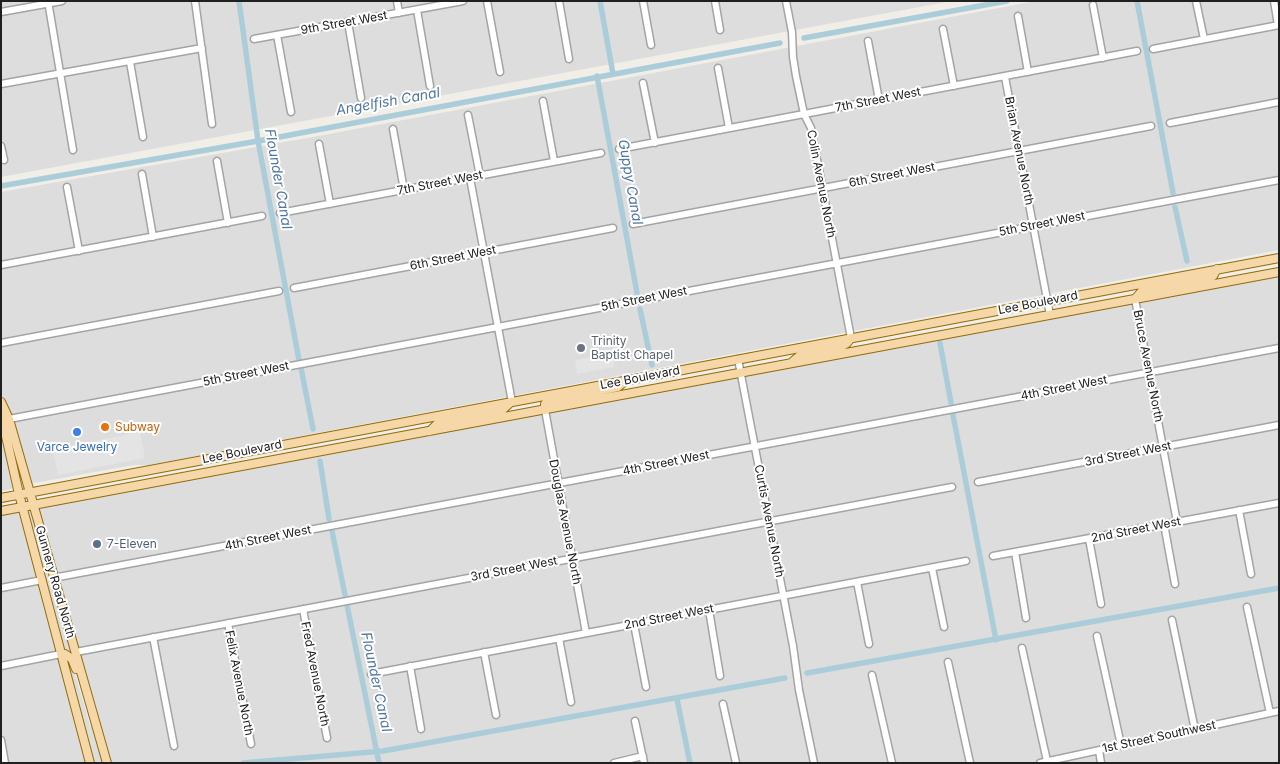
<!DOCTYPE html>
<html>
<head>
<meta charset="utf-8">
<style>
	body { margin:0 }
	#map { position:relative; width:1280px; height:764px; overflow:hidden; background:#f0eee7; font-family:Inter,sans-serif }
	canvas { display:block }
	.frame { position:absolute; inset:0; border:2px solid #202020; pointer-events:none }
</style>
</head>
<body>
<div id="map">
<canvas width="1280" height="764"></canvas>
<div class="frame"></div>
</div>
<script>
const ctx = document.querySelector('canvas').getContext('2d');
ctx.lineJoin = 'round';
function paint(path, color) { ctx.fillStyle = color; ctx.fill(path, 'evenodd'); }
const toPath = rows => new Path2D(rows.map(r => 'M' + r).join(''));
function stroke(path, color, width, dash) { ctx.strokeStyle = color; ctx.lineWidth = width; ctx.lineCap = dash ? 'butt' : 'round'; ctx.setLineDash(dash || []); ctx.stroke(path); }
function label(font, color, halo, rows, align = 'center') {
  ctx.font = font + ' Inter,sans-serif'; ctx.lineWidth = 4; ctx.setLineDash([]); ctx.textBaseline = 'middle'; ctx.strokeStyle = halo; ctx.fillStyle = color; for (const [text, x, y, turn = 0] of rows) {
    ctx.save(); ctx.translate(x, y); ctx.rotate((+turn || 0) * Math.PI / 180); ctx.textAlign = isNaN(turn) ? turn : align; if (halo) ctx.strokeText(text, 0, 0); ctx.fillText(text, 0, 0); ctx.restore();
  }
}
const residential = toPath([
	[1,1,952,1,1,177],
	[1036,1,1279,1,1279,250,149,465,134,465,29,484,11,418,1,393,1,192,313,137],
	[1279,275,1279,763,110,763,36,509],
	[1,428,15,488,1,491],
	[31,510,75,658,63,651,27,511],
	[21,512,87,763,1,763,1,515],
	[65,657,70,661,73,667,90,725,96,734,104,763,93,763]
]);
const parking = toPath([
	[613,353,614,367,577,374,575,360],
	[140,432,145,458,58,475,53,449]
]);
const canal = toPath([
	[239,1,258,141,299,360],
	[600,1,613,74],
	[1137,1,1173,193],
	[804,38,1007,1],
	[597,76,637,293],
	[1,186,258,141,780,43],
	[1175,207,1187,261],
	[640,309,652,365],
	[940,343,951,403],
	[301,368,313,429],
	[953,415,996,640],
	[320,461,329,519],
	[332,531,345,595],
	[347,605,379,763],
	[807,673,1279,588],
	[677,699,690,763],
	[243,763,383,751,785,678]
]);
const minor = toPath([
	[48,1,73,150],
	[195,1,212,124],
	[397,1,399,13],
	[487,1,500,72],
	[559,1,569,59],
	[643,1,651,45],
	[715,1,720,30],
	[786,1,792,32,793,57,796,76,804,114,811,128,851,338],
	[1196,1,1204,39],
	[1274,1,1278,25],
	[1093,5,1103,58],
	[417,10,430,86],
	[1,12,62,1],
	[1018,16,1028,72],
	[348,22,361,98],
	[943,29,954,86],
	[277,35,291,112],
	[254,39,463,1],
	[868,41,879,100],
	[1153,49,1279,25],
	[130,62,143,137],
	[718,68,729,128],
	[1005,77,1050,315],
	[643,83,655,143],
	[1,84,202,48],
	[543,101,554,161],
	[468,115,480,176],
	[1170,123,1279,102],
	[393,129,404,190],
	[319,144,330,204],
	[1,146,4,160],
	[619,149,1137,51],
	[217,161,228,223],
	[142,174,153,237],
	[470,178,512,402],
	[67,187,79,251],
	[280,213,601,153],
	[633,224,1151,126],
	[1,265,262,216],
	[294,288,613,228],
	[1135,299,1177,522],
	[1,343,279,291],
	[738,359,793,646,799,690,814,763],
	[545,410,586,633],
	[9,419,1279,180],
	[978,482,1279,425],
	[1239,510,1251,574],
	[1164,524,1175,584],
	[1089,539,1101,604],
	[1015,552,1026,618],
	[993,556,1279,503],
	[932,568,944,627],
	[53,578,1279,348],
	[857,582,869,644],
	[1,588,42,580],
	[1247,607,1270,713],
	[303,609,327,738],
	[709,610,720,676],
	[1172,620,1195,730],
	[228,623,251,744],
	[634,624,646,687],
	[1097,636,1121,745],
	[153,637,174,746],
	[559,638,571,702],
	[1022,648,1047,761],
	[76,652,952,487],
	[484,652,496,715],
	[948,662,970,763],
	[1,666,61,654],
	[410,666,421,729],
	[371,674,966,561],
	[872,675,892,763],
	[723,704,736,763],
	[635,721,644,763],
	[1,740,5,763],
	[1099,750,1101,763],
	[614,763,643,756],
	[1040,763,1279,711]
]);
const major = toPath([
	[1135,299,1143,290,1213,276,1217,269],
	[792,362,803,353,842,346,847,343,851,338],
	[1,402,9,419,107,763],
	[545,410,545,404,550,401,618,387,624,382],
	[1,414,19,494,90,763],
	[430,431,438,423,501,411,511,402],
	[1,498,1279,258],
	[1,511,1279,272],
	[61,654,65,654,72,659,76,669]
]);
const markers = [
	[581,348,5,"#6b7280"],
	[105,427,5,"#e8710a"],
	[77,432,5,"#3f7fe0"],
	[97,544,5,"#5c6f8a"]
];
const streetNames = [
	["9th Street West",344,23,-10],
	["7th Street West",878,100,-11],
	["Brian Avenue North",1019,151,79],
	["6th Street West",892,175,-11],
	["7th Street West",440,183,-11],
	["Colin Avenue North",821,184,79],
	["5th Street West",1042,224,-11],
	["6th Street West",453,258,-11],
	["5th Street West",644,299,-11],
	["Lee Boulevard",1038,303,-11],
	["Bruce Avenue North",1148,366,79],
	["5th Street West",246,374,-11],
	["Lee Boulevard",640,378,-11],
	["4th Street West",1064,388,-11],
	["Lee Boulevard",242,452,-11],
	["3rd Street West",1128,454,-11],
	["4th Street West",666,463,-11],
	["Curtis Avenue North",769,521,79],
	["Douglas Avenue North",565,522,79],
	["2nd Street West",1136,530,-11],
	["4th Street West",268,538,-11],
	["3rd Street West",514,569,-11],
	["Gunnery Road North",55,582,74],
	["2nd Street West",669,617,-11],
	["Fred Avenue North",315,674,79],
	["Felix Avenue North",239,683,79],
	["1st Street Southwest",1159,737,-12]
];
const worshipNames = [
	["Trinity",591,341],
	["Baptist Chapel",591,355]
];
const foodNames = [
	["Subway",115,427]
];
const shopNames = [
	["Varce Jewelry",77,447]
];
const serviceNames = [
	["7-Eleven",107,544]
];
const waterNames = [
	["Angelfish Canal",388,102,-10],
	["Flounder Canal",278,179,80],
	["Guppy Canal",630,182,80],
	["Flounder Canal",376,682,78]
];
paint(residential, '#dedddd');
paint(parking, '#e4e4e4');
stroke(canal, '#abcdda', 5.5);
stroke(minor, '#a4a4a4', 9);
stroke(major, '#926c0a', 10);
stroke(minor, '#fff', 6);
stroke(major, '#f6d7a7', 8);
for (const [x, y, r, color] of markers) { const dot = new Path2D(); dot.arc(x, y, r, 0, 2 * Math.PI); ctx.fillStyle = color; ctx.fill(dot); stroke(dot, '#fff', 2); }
label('12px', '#202020', '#fff', streetNames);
label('12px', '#5b616d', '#fff', worshipNames, 'left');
label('12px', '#c56008', '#fff', foodNames, 'left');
label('12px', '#366cbe', '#fff', shopNames);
label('12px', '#4e5e75', '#fff', serviceNames, 'left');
label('italic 14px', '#4f75a2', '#fff', waterNames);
</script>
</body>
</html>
